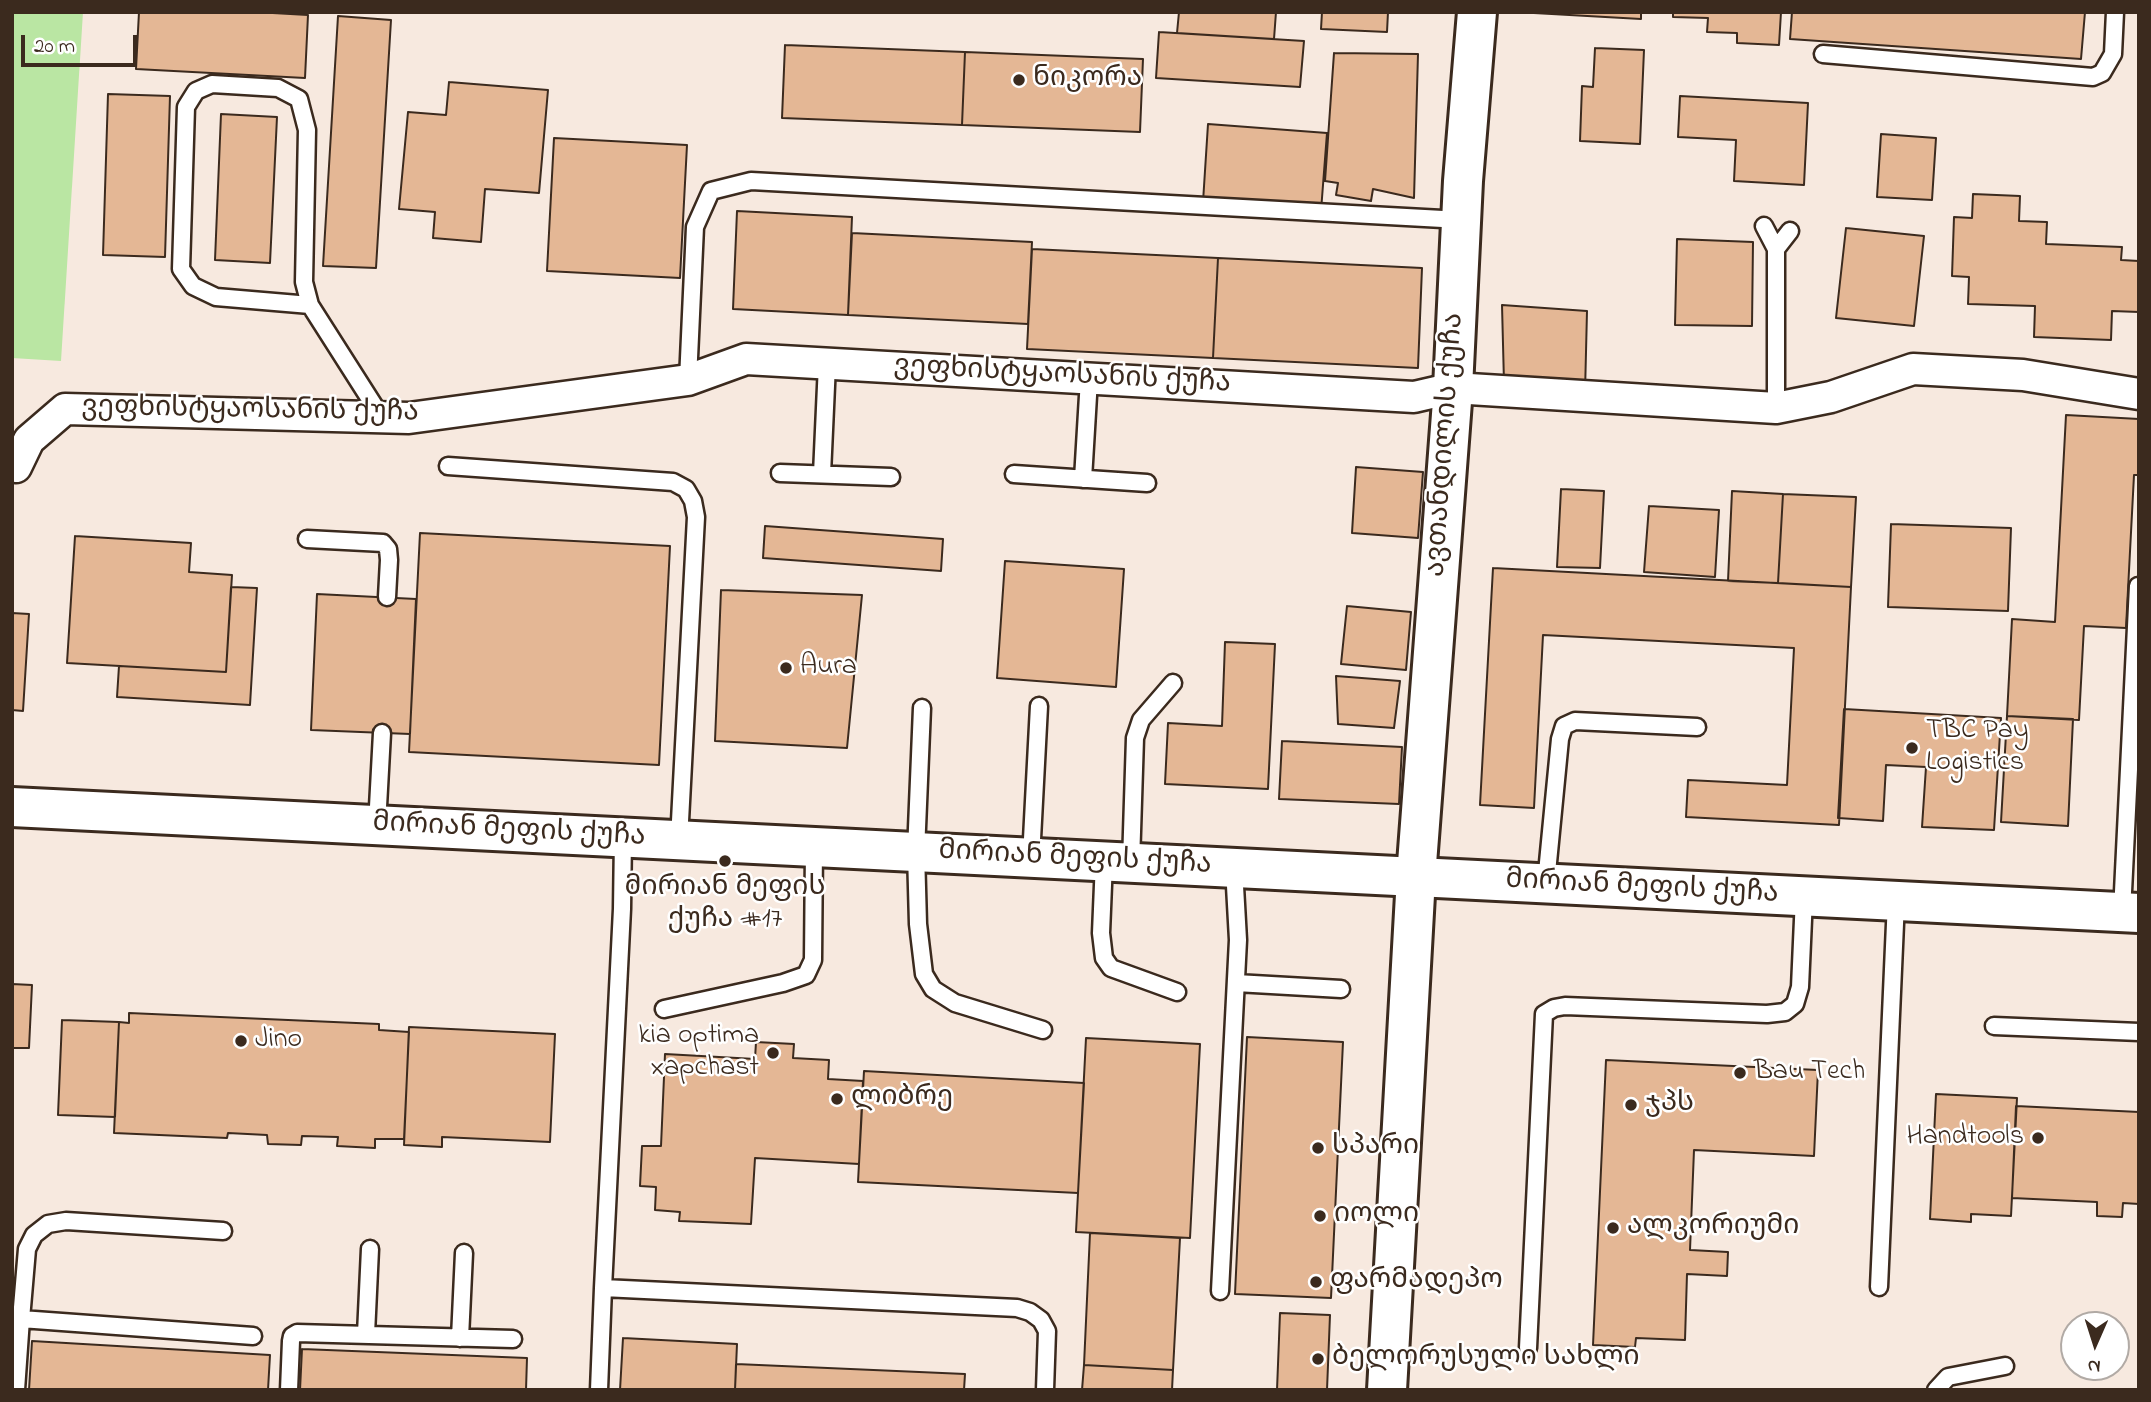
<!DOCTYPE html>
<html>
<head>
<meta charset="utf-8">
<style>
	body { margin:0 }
	#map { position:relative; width:2151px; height:1402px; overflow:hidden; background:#f7e9df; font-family:"Indie Flower",sans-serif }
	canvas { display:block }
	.frame { position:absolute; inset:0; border:14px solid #3b2a1e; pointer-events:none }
	.north { position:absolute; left:2060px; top:1311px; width:70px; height:70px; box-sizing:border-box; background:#fff; border:2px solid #b1aaa5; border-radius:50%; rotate:183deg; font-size:19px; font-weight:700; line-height:28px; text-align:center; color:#3b2a1e }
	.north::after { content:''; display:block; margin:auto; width:24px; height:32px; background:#3b2a1e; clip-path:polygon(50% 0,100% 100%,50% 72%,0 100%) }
	.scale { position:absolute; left:21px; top:35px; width:116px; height:32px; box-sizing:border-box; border:4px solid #3b2a1e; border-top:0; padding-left:9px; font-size:21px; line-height:24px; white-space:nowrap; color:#3b2a1e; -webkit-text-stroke:5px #fff; paint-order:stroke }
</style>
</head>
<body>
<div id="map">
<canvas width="2151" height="1402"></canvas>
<div class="frame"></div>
<div class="north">N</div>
<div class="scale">20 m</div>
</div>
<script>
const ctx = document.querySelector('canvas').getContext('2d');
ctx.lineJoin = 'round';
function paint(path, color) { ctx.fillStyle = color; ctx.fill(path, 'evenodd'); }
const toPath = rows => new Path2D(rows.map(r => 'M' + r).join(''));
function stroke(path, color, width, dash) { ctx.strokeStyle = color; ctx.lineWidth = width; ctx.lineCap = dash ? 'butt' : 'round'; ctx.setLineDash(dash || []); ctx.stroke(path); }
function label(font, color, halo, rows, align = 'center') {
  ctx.font = font + ' "Indie Flower","Noto Sans Georgian",sans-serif'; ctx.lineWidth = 5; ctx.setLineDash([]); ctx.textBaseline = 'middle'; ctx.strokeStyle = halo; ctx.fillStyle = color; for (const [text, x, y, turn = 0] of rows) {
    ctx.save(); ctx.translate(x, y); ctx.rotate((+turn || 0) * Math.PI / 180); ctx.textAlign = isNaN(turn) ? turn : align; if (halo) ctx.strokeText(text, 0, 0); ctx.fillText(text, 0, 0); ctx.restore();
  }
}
const green = toPath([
	[12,12,83,12,61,361,12,358]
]);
const building = toPath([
	[139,12,255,12,308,15,305,78,136,69,139,12],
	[1179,12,1276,12,1274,39,1177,33,1179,12],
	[1322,12,1388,12,1387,32,1321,29,1322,12],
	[1516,12,1641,12,1641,19,1516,12],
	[1673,12,1781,12,1779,45,1737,43,1737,33,1707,32,1708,18,1673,17,1673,12],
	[1792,12,2085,12,2081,59,1790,39,1792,12],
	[338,16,391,20,376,268,323,266,338,16],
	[1159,32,1304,41,1300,87,1156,78,1159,32],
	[785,45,965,52,962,125,782,118,785,45],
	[1595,48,1644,50,1640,144,1580,141,1582,86,1593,87,1595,48],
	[965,52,1143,59,1140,132,962,125,965,52],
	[1334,53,1418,54,1414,198,1373,189,1371,201,1336,195,1338,183,1325,181,1334,53],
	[449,82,548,90,539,193,485,189,481,242,433,238,435,212,399,209,408,112,446,115,449,82],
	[108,94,170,96,165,257,103,255,108,94],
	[1680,96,1808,103,1804,185,1734,181,1736,140,1678,137,1680,96],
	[221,114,277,117,270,263,215,260,221,114],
	[1208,124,1327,133,1321,211,1203,202,1208,124],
	[1881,134,1936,138,1932,200,1877,197,1881,134],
	[554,138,687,145,680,278,547,271,554,138],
	[1973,194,2020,196,2019,221,2047,222,2046,244,2122,247,2121,260,2139,261,2139,312,2112,311,2111,340,2034,337,2035,306,1968,304,1969,277,1952,276,1954,217,1972,218,1973,194],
	[737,211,852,217,848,315,733,309,737,211],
	[1846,228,1924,236,1914,326,1836,318,1846,228],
	[852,233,1032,242,1028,324,848,315,852,233],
	[1677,239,1753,242,1752,326,1675,325,1677,239],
	[1032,249,1218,258,1213,358,1027,349,1032,249],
	[1218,258,1422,268,1418,368,1213,358,1218,258],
	[1502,305,1587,311,1585,393,1504,383,1502,305],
	[2066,415,2139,419,2139,475,2134,475,2126,628,2084,626,2079,720,2007,716,2012,619,2055,622,2066,415],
	[1356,467,1423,472,1418,538,1352,533,1356,467],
	[1561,489,1604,491,1600,568,1557,567,1561,489],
	[1732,491,1783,494,1778,583,1728,581,1732,491],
	[1783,494,1856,497,1851,587,1778,583,1783,494],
	[1649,506,1719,510,1715,577,1644,572,1649,506],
	[1891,524,2011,528,2008,611,1888,607,1891,524],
	[765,526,943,539,941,571,763,558,765,526],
	[420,533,670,546,659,765,409,752,420,533],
	[75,536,191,543,189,572,232,575,226,672,67,663,75,536],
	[1005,561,1124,569,1116,687,997,678,1005,561],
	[1493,568,1851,587,1839,825,1686,817,1688,780,1787,785,1794,648,1543,635,1534,808,1480,805,1493,568],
	[231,587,257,588,250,705,117,697,119,666,226,672,231,587],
	[721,590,862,595,847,748,715,741,721,590],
	[317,594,416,599,410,734,311,730,317,594],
	[1347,606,1411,612,1406,670,1341,664,1347,606],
	[12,613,29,614,23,711,12,710,12,613],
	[1225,642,1275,644,1268,789,1165,784,1168,723,1222,726,1225,642],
	[1336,676,1400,681,1394,728,1338,724,1336,676],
	[1844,709,2001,718,1994,830,1922,827,1926,767,1886,765,1883,821,1838,818,1844,709],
	[2007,716,2073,719,2068,826,2001,822,2007,716],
	[1282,741,1402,747,1399,804,1279,799,1282,741],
	[12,984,32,985,29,1048,12,1048,12,984],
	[129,1013,379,1024,379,1030,409,1032,404,1139,375,1139,375,1148,337,1146,338,1137,302,1136,301,1145,268,1144,267,1135,228,1133,227,1138,114,1133,119,1022,129,1023,129,1013],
	[62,1020,119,1022,115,1117,58,1115,62,1020],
	[409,1027,555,1034,550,1142,442,1137,442,1147,404,1145,409,1027],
	[1247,1037,1343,1042,1331,1298,1235,1294,1247,1037],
	[1086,1038,1200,1044,1190,1238,1076,1232,1086,1038],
	[756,1042,794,1044,793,1058,829,1060,828,1079,863,1081,859,1164,755,1158,751,1224,679,1221,680,1212,655,1210,656,1187,640,1186,642,1146,661,1146,665,1054,755,1059,756,1042],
	[1606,1060,1818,1070,1814,1156,1694,1150,1690,1250,1728,1252,1727,1276,1687,1274,1685,1340,1636,1338,1635,1347,1593,1345,1606,1060],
	[864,1071,1084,1083,1078,1193,858,1182,864,1071],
	[1936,1094,2017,1098,2011,1216,1971,1214,1971,1222,1930,1219,1936,1094],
	[2016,1106,2139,1112,2139,1204,2123,1203,2122,1217,2097,1216,2097,1202,2012,1198,2016,1106],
	[1090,1233,1180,1238,1173,1370,1084,1365,1090,1233],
	[1280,1313,1330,1315,1327,1390,1277,1390,1280,1313],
	[623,1338,737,1344,735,1390,620,1390,623,1338],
	[32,1341,270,1355,268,1390,29,1390,32,1341],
	[302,1349,527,1358,526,1390,300,1390,302,1349],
	[736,1364,965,1374,964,1390,735,1390,736,1364],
	[1084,1365,1173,1370,1172,1390,1082,1390,1084,1365]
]);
const service = toPath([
	[1823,54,2093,77,2102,73,2113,54,2115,12],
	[1764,226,1776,249],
	[310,305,216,297,193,286,181,269,186,107,196,91,212,84,278,88,299,99,307,130,304,282,310,305,382,418],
	[688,380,695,227,711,191,751,181,1461,220],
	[1776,408,1776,249,1790,231],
	[448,466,673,482,686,489,693,501,696,517,679,840],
	[780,473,891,477],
	[822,474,827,364],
	[1014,474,1147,483],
	[1083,479,1089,379],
	[307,539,383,543,388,549,389,560,387,597],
	[922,708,916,852,918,924,924,974,933,989,955,1003,1043,1030],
	[377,825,382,733],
	[623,837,622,909,603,1288,1017,1308,1030,1312,1041,1320,1047,1331,1045,1390],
	[1031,858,1039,706],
	[1104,861,1101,933,1104,958,1111,968,1177,992],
	[1131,863,1135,738,1141,720,1173,683],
	[1546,883,1560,739,1564,726,1575,721,1697,727],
	[2122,912,2138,586],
	[1236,983,1341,989],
	[664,1009,783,983,806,975,813,960,814,847],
	[1994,1026,2139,1032],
	[1879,1287,1896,901],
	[1220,1291,1238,940,1234,868],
	[21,1319,27,1249,34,1235,48,1224,66,1221,223,1231],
	[366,1334,370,1249],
	[460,1338,464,1253],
	[1528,1348,1544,1014,1554,1008,1565,1006,1767,1014,1785,1012,1795,1004,1800,987,1804,897],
	[16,1390,21,1319,253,1336],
	[289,1390,291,1341,292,1336,297,1333,513,1339],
	[599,1390,603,1288],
	[1936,1390,1948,1377,2005,1366]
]);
const minor = toPath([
	[16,467,29,440,65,409,409,418,688,380,746,359,1414,397,1453,388,1776,408,1831,397,1913,369,2023,375,2139,394]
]);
const tertiary = toPath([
	[1387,1390,1416,877,1453,388,1463,181,1477,12]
]);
const secondary = toPath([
	[12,807,2139,913]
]);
const markers = [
	[1019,80,7,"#3b2a1e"],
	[786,668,7,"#3b2a1e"],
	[1912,748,7,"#3b2a1e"],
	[725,861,7,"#3b2a1e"],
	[241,1041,7,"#3b2a1e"],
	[773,1053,7,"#3b2a1e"],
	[1740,1073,7,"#3b2a1e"],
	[837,1099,7,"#3b2a1e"],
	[1631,1105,7,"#3b2a1e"],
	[2038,1138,7,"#3b2a1e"],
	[1318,1148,7,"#3b2a1e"],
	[1320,1216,7,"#3b2a1e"],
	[1613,1228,7,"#3b2a1e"],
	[1316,1282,7,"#3b2a1e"],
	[1318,1359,7,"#3b2a1e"]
];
const poiNames = [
	["ნიკორა",1033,80],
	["Aura",800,668],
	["TBC Pay",1926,732],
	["Logistics",1926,764],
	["მირიან მეფის",725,889,"center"],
	["ქუჩა #17",725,921,"center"],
	["kia optima",759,1037,"right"],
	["xapchast",759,1069,"right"],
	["Jino",255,1041],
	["Bau Tech",1754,1073],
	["ლიბრე",851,1099],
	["ჯპს",1645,1105],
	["Handtools",2024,1138,"right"],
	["სპარი",1332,1148],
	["იოლი",1334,1216],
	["ალკორიუმი",1627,1228],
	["ფარმადეპო",1330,1282],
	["ბელორუსული სახლი",1332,1359]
];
const streetNames = [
	["ვეფხისტყაოსანის ქუჩა",1062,377,3],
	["ვეფხისტყაოსანის ქუჩა",250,412,1],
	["ავთანდილის ქუჩა",1447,445,-86],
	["მირიან მეფის ქუჩა",509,832,3],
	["მირიან მეფის ქუჩა",1075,860,3],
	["მირიან მეფის ქუჩა",1642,889,3]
];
paint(green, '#bae6a3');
paint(building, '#e4b795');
stroke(building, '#3b2a1e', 2);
stroke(service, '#3b2a1e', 21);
stroke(minor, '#3b2a1e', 35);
stroke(tertiary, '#3b2a1e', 44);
stroke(secondary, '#3b2a1e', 44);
stroke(service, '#fff', 16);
stroke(minor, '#fff', 30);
stroke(tertiary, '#fff', 38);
stroke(secondary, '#fff', 38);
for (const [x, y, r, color] of markers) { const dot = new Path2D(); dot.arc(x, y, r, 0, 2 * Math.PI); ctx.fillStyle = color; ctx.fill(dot); stroke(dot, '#fff', 2.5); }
label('28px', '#3b2a1e', '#fff', poiNames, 'left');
label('28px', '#3b2a1e', '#fff', streetNames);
</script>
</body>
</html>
